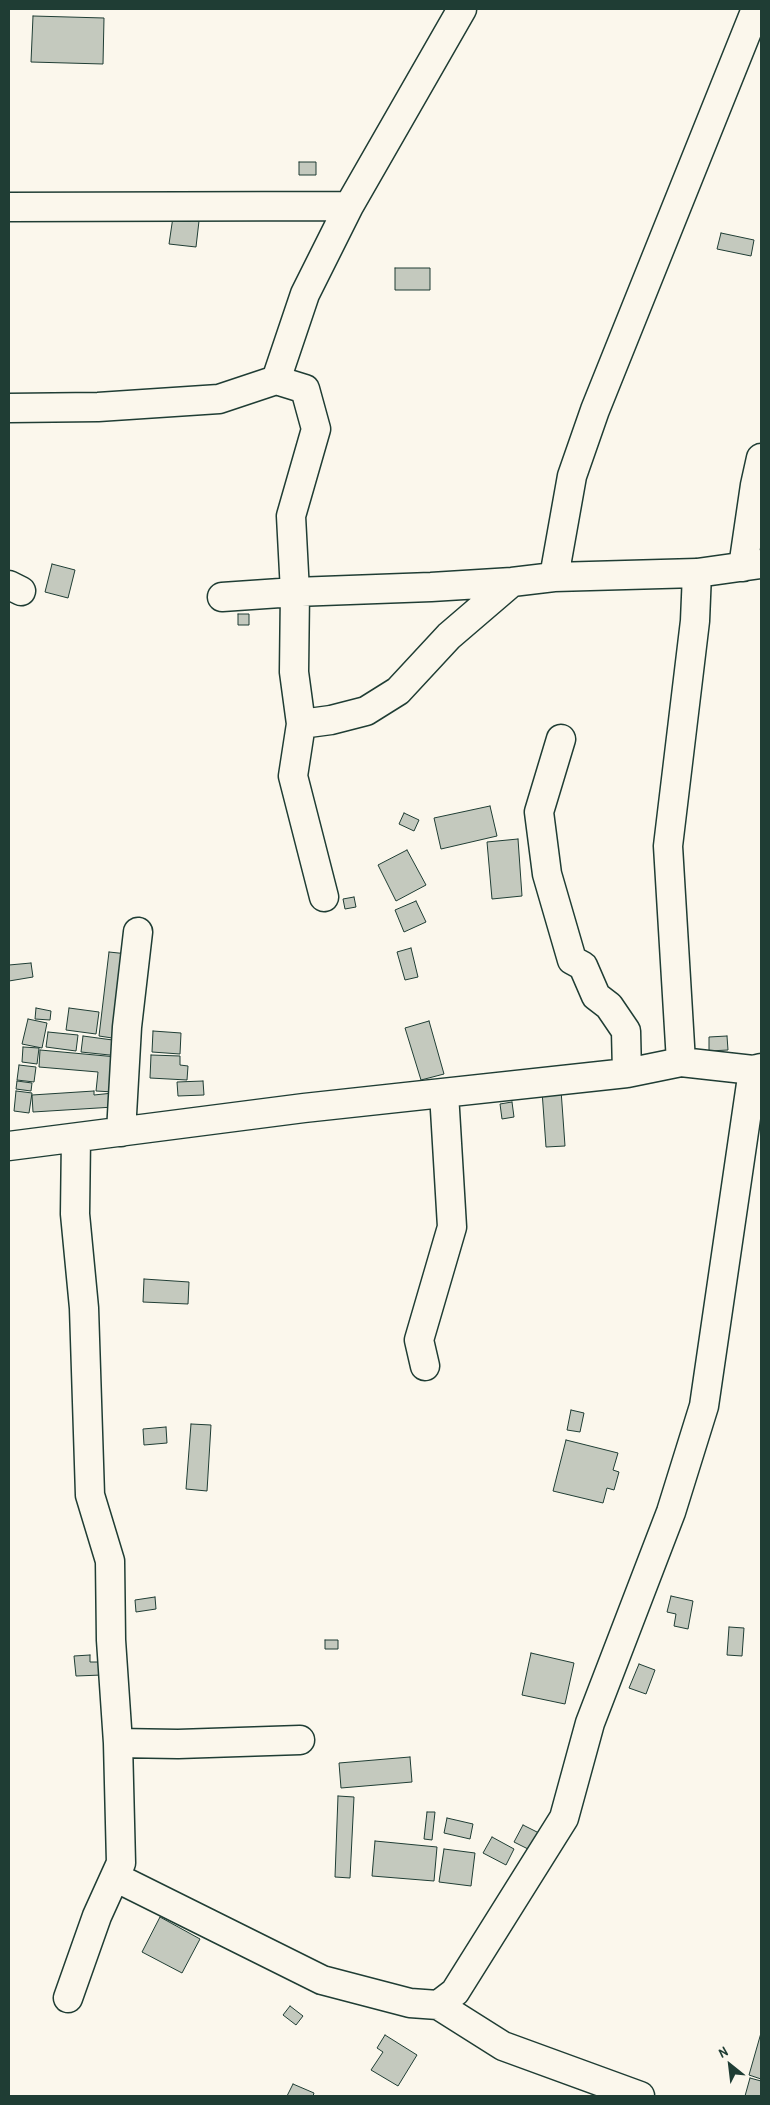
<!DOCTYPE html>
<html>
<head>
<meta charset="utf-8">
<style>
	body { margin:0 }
	#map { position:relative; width:770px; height:2105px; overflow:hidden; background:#fbf7ec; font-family:"Patrick Hand",sans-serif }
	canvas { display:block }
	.frame { position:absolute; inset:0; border:10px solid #1f3d34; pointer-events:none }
	.north { position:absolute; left:705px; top:2040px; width:50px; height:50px; -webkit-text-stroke:4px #fbf7ec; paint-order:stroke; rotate:331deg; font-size:14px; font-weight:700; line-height:20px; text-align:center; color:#1f3d34 }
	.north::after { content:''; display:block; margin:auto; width:18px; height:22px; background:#1f3d34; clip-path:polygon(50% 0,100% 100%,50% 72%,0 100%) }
</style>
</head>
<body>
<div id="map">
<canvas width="770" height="2105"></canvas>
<div class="frame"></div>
<div class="north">N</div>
</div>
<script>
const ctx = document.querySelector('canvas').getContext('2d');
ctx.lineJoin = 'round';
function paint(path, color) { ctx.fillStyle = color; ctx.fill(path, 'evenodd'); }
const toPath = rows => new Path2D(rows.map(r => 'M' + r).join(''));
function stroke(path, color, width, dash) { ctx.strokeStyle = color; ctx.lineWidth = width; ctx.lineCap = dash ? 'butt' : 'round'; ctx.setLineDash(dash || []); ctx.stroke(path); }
const building = toPath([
	[33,16,104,18,103,64,31,62,33,16],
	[299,162,316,162,316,175,299,175,299,162],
	[173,217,199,221,196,247,169,244,173,217],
	[721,233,754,240,751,256,717,249,721,233],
	[395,268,430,268,430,290,395,290,395,268],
	[52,564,75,570,68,598,45,592,52,564],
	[238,614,249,614,249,625,238,625,238,614],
	[490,806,497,836,441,849,434,818,490,806],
	[404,813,419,820,414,831,399,824,404,813],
	[518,839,522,896,492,899,487,842,518,839],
	[407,850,426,885,396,901,378,865,407,850],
	[354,897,356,907,345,909,343,899,354,897],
	[416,901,426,922,404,932,395,910,416,901],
	[411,948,418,977,405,980,397,952,411,948],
	[109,952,128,954,119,1039,99,1036,109,952],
	[31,963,33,977,9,981,9,965,31,963],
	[36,1008,51,1011,50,1020,35,1019,36,1008],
	[69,1008,99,1012,96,1034,66,1030,69,1008],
	[28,1019,47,1023,42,1048,22,1044,28,1019],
	[429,1021,444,1074,421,1080,405,1028,429,1021],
	[153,1031,181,1033,180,1054,152,1052,153,1031],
	[48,1032,78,1035,76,1051,46,1047,48,1032],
	[83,1036,120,1041,119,1056,81,1052,83,1036],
	[727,1036,728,1050,709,1051,709,1037,727,1036],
	[23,1047,39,1048,37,1064,22,1062,23,1047],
	[40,1050,117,1057,114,1092,96,1091,98,1072,39,1067,40,1050],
	[151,1055,180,1056,180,1065,188,1066,187,1080,150,1078,151,1055],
	[19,1065,36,1067,34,1082,17,1080,19,1065],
	[17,1081,32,1083,31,1091,16,1089,17,1081],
	[203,1081,204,1095,178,1096,177,1082,203,1081],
	[561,1090,565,1146,546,1147,542,1091,561,1090],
	[16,1091,32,1093,29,1113,14,1111,16,1091],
	[94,1091,94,1095,113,1093,114,1107,33,1112,32,1095,94,1091],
	[512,1102,514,1117,502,1119,500,1104,512,1102],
	[144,1279,189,1282,188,1304,143,1302,144,1279],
	[571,1410,584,1413,580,1432,567,1430,571,1410],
	[191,1424,211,1425,207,1491,186,1489,191,1424],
	[166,1427,167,1443,144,1445,143,1429,166,1427],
	[566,1440,618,1453,613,1470,619,1472,614,1490,607,1488,603,1503,553,1491,566,1440],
	[671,1596,693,1601,688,1629,674,1626,676,1614,667,1612,671,1596],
	[155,1597,156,1609,136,1612,135,1600,155,1597],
	[729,1627,744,1628,742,1656,727,1655,729,1627],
	[325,1640,338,1640,338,1649,325,1649,325,1640],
	[531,1653,574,1663,565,1704,522,1695,531,1653],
	[90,1655,90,1662,101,1662,102,1675,76,1676,74,1656,90,1655],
	[639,1664,655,1670,646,1694,629,1688,639,1664],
	[410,1757,412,1782,341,1788,339,1763,410,1757],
	[338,1796,354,1797,350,1878,335,1877,338,1796],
	[427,1812,435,1812,432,1840,424,1839,427,1812],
	[447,1818,473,1824,470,1839,444,1833,447,1818],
	[523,1825,539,1833,530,1850,514,1842,523,1825],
	[492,1837,514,1849,506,1865,483,1853,492,1837],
	[375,1841,437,1847,434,1881,372,1876,375,1841],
	[444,1849,475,1853,471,1886,439,1882,444,1849],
	[160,1917,200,1939,182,1973,142,1952,160,1917],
	[290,2006,303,2016,296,2025,283,2015,290,2006],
	[761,2033,761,2079,749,2075,761,2033],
	[385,2035,417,2055,398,2086,371,2070,383,2052,377,2048,385,2035],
	[750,2078,761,2081,761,2096,745,2096,750,2078],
	[293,2084,314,2093,313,2096,287,2096,293,2084]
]);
const street = toPath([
	[9,207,349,206,462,9],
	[276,380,305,294,349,206],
	[9,408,98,407,219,399,276,380,305,389,316,429,291,516,295,592,294,672,301,724,293,776,324,897],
	[743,567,755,485,761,458],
	[554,577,572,476,595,410,756,9],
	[9,585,21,591],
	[222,597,295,592,431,587,512,582,554,577,697,573,761,564],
	[301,724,331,720,366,711,398,691,449,636,512,582],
	[561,739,539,812,547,874,572,960,583,966,596,996,609,1006,626,1031,627,1073],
	[681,1062,668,846,695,621,697,573],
	[121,1132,127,1027,138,932],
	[76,1138,75,1214,84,1308,90,1495,110,1561,111,1640,118,1743,178,1744,300,1740],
	[9,1146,304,1108,627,1073,681,1062,753,1070,761,1068],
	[425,1366,419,1340,452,1227,444,1093],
	[115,1877,322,1980,410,2003,438,2005,455,1992,564,1818,590,1723,671,1512,704,1406,753,1070],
	[68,1998,97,1916,121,1863,118,1743],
	[438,2005,503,2046,640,2096]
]);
paint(building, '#c4c9be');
stroke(building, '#1f3d34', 1);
stroke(street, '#1f3d34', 31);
stroke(street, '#fbf7ec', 28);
</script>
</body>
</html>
